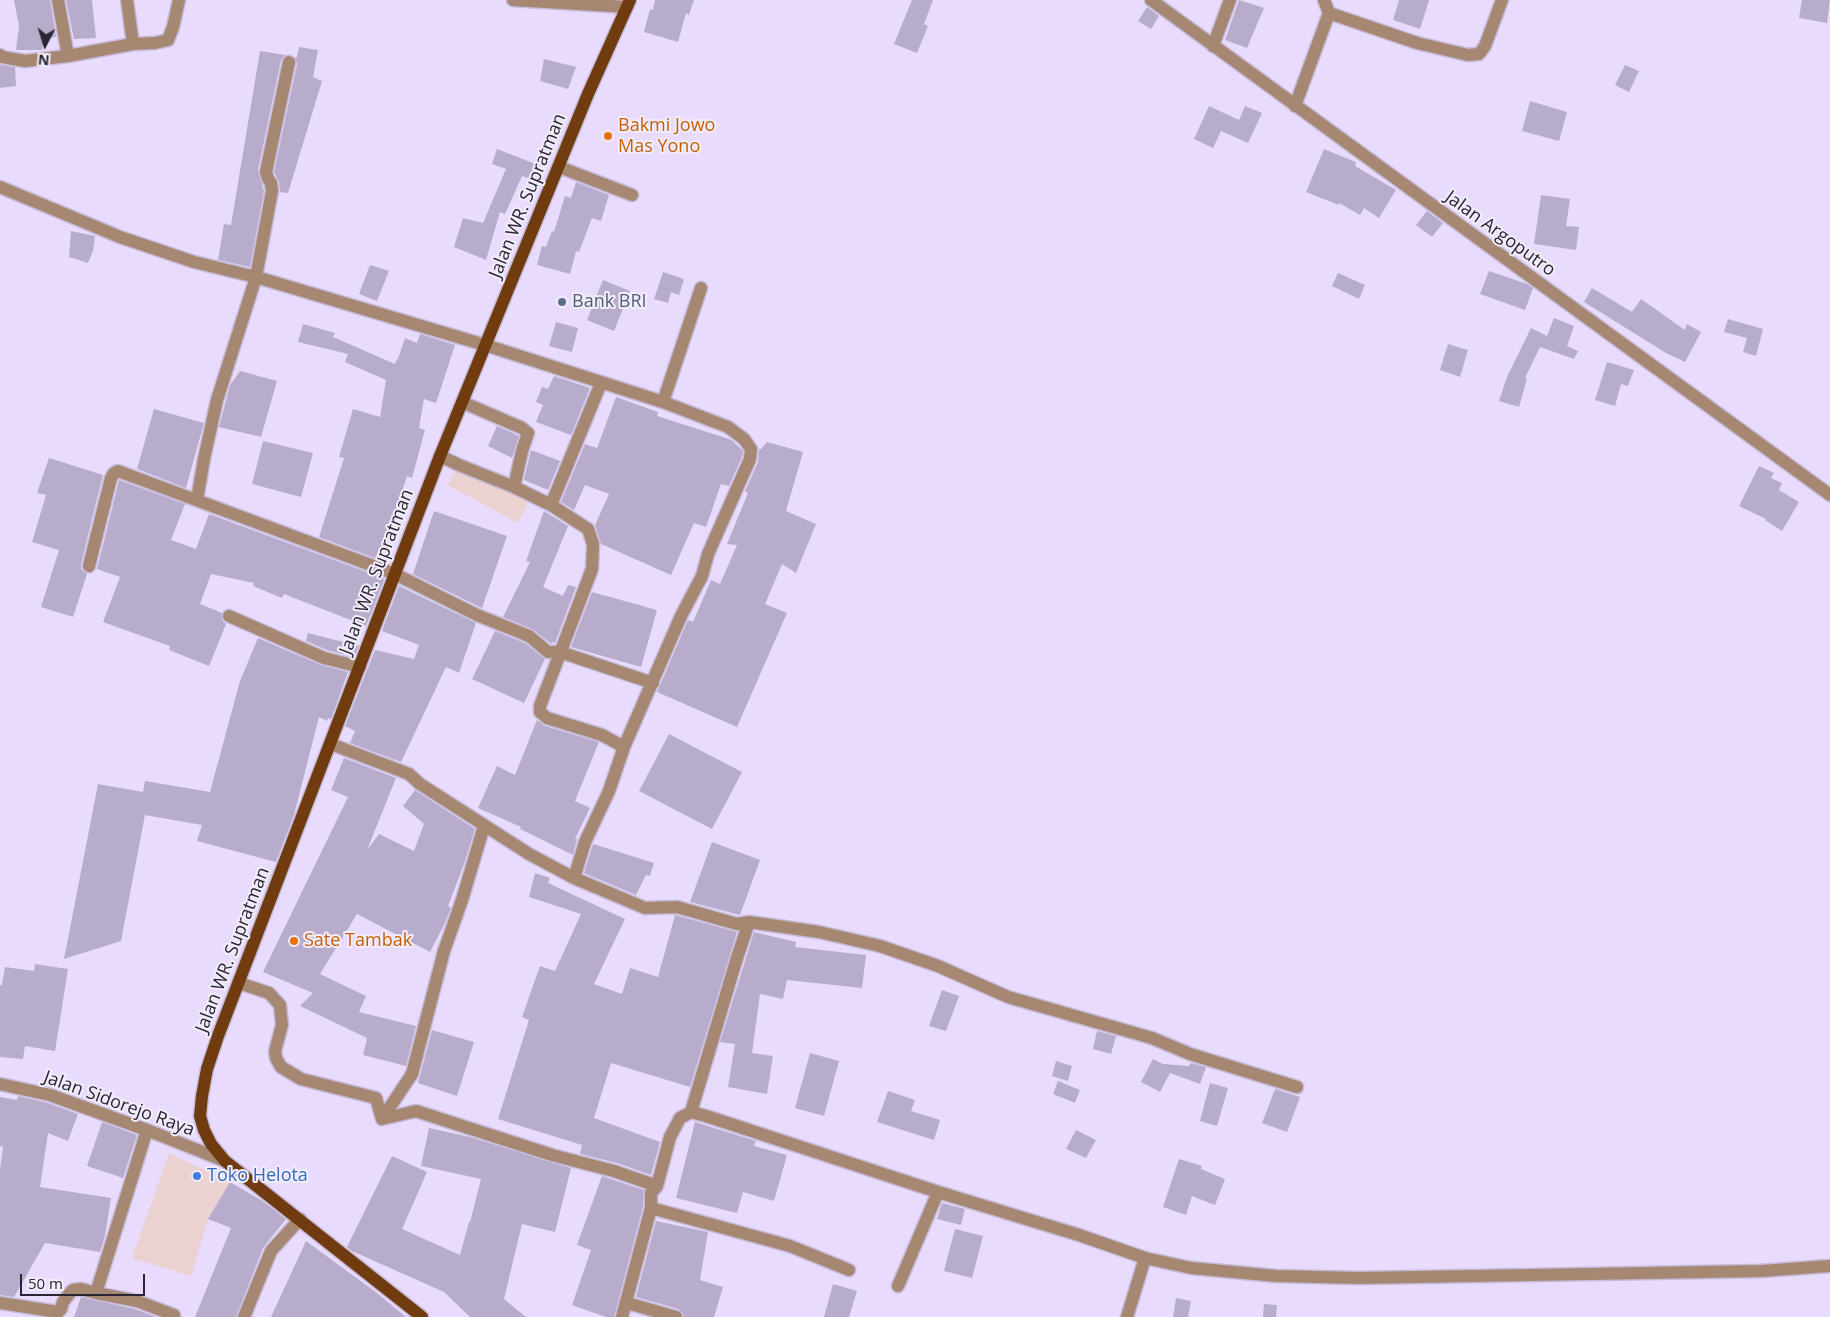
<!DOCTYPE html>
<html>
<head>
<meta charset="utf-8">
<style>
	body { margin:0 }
	#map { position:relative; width:1830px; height:1317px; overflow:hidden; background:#e8dbfe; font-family:"Open Sans",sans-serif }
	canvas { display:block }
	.north { position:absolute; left:20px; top:20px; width:50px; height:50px; -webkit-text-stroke:4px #f2ecfb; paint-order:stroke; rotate:185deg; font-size:14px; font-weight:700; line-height:20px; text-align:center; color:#2a2532 }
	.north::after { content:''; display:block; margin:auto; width:18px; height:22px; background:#2a2532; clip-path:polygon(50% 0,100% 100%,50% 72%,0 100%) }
	.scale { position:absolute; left:20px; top:1274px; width:125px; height:22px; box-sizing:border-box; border:2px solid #2a2532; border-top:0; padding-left:6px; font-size:15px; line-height:18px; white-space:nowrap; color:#2a2532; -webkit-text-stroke:4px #f2ecfb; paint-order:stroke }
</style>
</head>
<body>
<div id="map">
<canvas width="1830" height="1317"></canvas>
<div class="north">N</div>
<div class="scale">50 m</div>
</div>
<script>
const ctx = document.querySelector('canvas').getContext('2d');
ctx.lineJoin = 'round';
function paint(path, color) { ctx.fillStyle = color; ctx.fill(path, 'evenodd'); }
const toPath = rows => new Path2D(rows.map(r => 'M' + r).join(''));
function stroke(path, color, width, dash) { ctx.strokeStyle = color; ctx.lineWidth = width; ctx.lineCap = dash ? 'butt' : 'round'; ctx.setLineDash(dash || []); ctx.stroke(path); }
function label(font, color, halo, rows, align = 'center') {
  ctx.font = font + ' "Open Sans",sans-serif'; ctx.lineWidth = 4; ctx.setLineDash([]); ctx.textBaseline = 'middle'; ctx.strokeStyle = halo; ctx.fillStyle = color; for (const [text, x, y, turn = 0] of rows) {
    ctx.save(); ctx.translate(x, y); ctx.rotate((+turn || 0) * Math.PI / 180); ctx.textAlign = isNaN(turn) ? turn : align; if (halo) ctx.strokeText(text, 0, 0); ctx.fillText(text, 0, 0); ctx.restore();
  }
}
const medical = toPath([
	[459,465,528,502,518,523,448,485],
	[169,1153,230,1182,208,1219,191,1276,132,1258]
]);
const building = toPath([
	[14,0,50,0,56,37,44,38,42,50,16,50,19,26],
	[66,0,92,0,96,38,74,39],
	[655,0,694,0,689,15,686,13,678,42,644,32,650,9,653,10],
	[912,0,933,0,924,24,928,26,917,53,894,44],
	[1239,0,1264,8,1247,48,1225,40],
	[1399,0,1429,0,1420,29,1393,20],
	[1802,0,1830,0,1827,23,1799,18],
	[1147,7,1159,16,1151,29,1138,21],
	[299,47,318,50,313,77,322,81,288,193,280,192,279,182,274,172,297,64,295,57,297,57],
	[260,51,285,55,281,60,258,170,264,191,250,267,218,260,224,224,231,225],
	[544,59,576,67,568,89,540,81],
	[0,65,15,67,16,86,0,88],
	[1625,65,1639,71,1629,92,1615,85],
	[1530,101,1567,112,1559,141,1522,131],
	[1209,106,1239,120,1245,106,1262,113,1248,143,1221,131,1213,148,1194,139],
	[497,149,538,165,532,179,522,176,505,214,500,212,486,260,454,247,463,218,483,223,506,169,492,164],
	[1324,149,1356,162,1355,166,1396,190,1379,218,1364,208,1360,215,1339,203,1339,205,1306,192],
	[576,182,609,195,601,221,592,218,579,252,576,251,570,274,537,265,542,246,546,247,552,231,554,232,565,196,571,198],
	[1541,195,1570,199,1566,226,1579,227,1576,250,1534,244],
	[1427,211,1443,223,1432,237,1416,225],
	[71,231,95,236,93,251,88,263,69,257],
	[370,265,389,271,377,301,359,294],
	[1489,271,1527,284,1533,288,1525,310,1480,294],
	[663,272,684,279,679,295,671,292,668,303,654,299],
	[1338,273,1365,285,1359,299,1332,286],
	[603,280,630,291,614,331,587,320],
	[1592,288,1632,312,1641,299,1685,330,1687,324,1701,332,1685,362,1666,353,1584,302],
	[1554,318,1574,326,1567,346,1578,351,1574,359,1540,347,1525,378,1527,379,1519,407,1499,401,1507,377,1531,328,1547,336],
	[1728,319,1763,329,1756,356,1743,352,1747,338,1724,332],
	[556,322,578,328,572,352,549,346],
	[303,324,335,333,333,337,395,364,397,359,398,359,405,338,417,343,420,334,455,345,436,403,424,399,419,428,425,430,412,478,407,476,380,560,319,537,344,458,339,457,353,409,380,417,386,380,345,362,348,354,298,342],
	[1448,344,1468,350,1460,377,1440,370],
	[1607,362,1634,370,1628,386,1621,384,1615,406,1595,400],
	[240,371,277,381,261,437,219,427,230,385],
	[554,376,590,388,571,435,536,422,543,405,536,402,542,387,548,389],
	[616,397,658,412,657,416,732,440,743,451,742,457,729,486,721,484,706,527,694,523,671,575,601,544,595,525,609,494,585,485,574,510,561,502,585,444,597,448],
	[154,409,204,423,186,488,137,469],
	[497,426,519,436,512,458,488,446],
	[263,441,313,453,301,497,252,484],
	[767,442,803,452,786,511,816,524,796,573,782,564,765,604,787,613,737,727,657,692,688,620,693,622,711,580,720,584,737,545,727,544,748,493,745,491,758,462,759,449,761,449],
	[531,450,560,461,548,490,524,480],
	[49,458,103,475,81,564,81,569,87,574,73,617,41,607,59,550,32,542,46,495,37,493],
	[1759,466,1774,473,1771,478,1782,483,1779,490,1799,502,1782,531,1765,520,1766,519,1739,506],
	[119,480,185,504,171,540,196,549,209,514,383,578,384,580,366,626,284,594,282,598,253,586,254,583,211,574,200,604,222,613,222,620,226,624,209,666,169,650,170,646,103,622,120,577,97,569],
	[434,511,507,536,482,608,413,574],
	[544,511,568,526,543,587,563,596,568,585,576,587,555,643,552,642,552,644,532,629,503,617,530,562,526,561],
	[399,586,476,623,459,673,446,667,401,762,350,743,355,731,345,726,375,650,414,659,419,645,382,631],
	[592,592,657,610,641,667,571,647],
	[495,631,525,643,545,659,524,703,472,679],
	[308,633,359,646,354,657,327,650,306,641],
	[258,638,321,665,348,672,331,719,328,718,327,721,319,717,294,815,276,862,197,841,202,825,145,815,121,941,64,959,98,784,143,792,145,781,210,792,240,681],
	[537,720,545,726,599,742,575,801,590,808,575,839,577,839,573,855,520,829,521,827,478,808,497,766,515,775],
	[669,734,742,772,712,829,639,791],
	[344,758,396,778,367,850,379,834,414,851,424,824,403,806,415,790,475,829,464,864,448,906,451,908,444,925,430,952,357,914,320,974,366,996,359,1012,416,1026,406,1066,363,1055,367,1038,300,1006,313,993,263,972,348,797,331,790],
	[712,842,760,860,740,915,690,902],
	[593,844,654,863,650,876,646,875,636,895,584,873],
	[535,873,550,878,548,883,625,919,594,984,622,994,630,968,658,977,675,915,737,932,690,1087,611,1063,594,1118,660,1142,651,1175,617,1163,580,1154,582,1145,498,1119,529,1020,522,1017,540,966,555,971,581,914,529,897],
	[754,932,796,942,795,947,866,955,862,988,787,980,783,999,760,994,752,1053,773,1056,767,1094,728,1087,735,1044,720,1042],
	[35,964,68,969,55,1051,25,1046,23,1059,0,1057,0,985,2,985,5,967,34,971],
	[942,990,959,996,946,1031,929,1026],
	[432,1030,474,1042,457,1096,418,1083],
	[1097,1031,1116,1036,1111,1054,1093,1049],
	[810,1053,839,1061,824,1116,795,1108],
	[1153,1059,1163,1064,1189,1066,1191,1063,1206,1067,1200,1084,1170,1073,1160,1092,1141,1082],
	[1056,1061,1072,1066,1068,1081,1052,1076],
	[1058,1081,1080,1090,1075,1103,1053,1094],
	[1210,1083,1228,1088,1217,1126,1200,1121],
	[1275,1089,1300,1097,1287,1132,1262,1123],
	[888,1091,915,1100,911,1111,940,1120,934,1140,877,1122],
	[18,1096,48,1103,78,1114,68,1141,48,1133,40,1187,111,1198,105,1236,100,1252,45,1243,14,1297,0,1295,0,1169,3,1147,0,1146,0,1097,17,1100],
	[102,1122,137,1135,123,1178,87,1166],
	[695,1122,756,1141,754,1146,787,1155,774,1201,743,1192,737,1213,676,1198],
	[429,1128,470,1137,571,1168,555,1232,522,1224,504,1299,526,1317,470,1317,444,1292,352,1251,347,1247,392,1156,427,1172,402,1229,460,1255,469,1222,470,1222,481,1179,421,1166],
	[1076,1130,1096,1140,1086,1158,1066,1149],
	[1179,1159,1202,1166,1201,1169,1225,1179,1215,1205,1192,1196,1186,1215,1163,1207],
	[602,1176,644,1190,643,1207,614,1317,606,1317,572,1305,591,1250,577,1245],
	[230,1182,261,1200,286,1219,263,1248,236,1317,195,1317,231,1228,208,1219],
	[942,1203,965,1209,961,1225,937,1219],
	[656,1221,708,1232,700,1280,723,1287,714,1317,684,1317,682,1312,678,1309,636,1297],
	[955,1229,983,1236,972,1278,944,1271],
	[306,1241,377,1293,406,1317,271,1317],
	[833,1284,857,1291,849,1317,824,1317],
	[81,1297,135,1309,156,1317,74,1317],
	[1176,1298,1191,1301,1188,1317,1173,1317],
	[1264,1304,1277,1305,1276,1317,1263,1317]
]);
const minor = toPath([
	[58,0,68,56],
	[127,0,133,44],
	[513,0,627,7],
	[1151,0,1830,495],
	[1329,13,1417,43,1468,55,1479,54,1485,46,1502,0],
	[1213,46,1230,0],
	[0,55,2,57,25,61,68,56,133,44,155,43,168,40,173,27,179,0],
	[1295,106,1329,13,1324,0],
	[559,167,632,195],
	[0,187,120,237,194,262,256,277,485,345,663,402,728,427,744,439,751,449,750,459,708,554,702,576,681,616,624,747,609,791,585,842,574,878],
	[462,402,522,428,528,433,522,451,514,487],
	[663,402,701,288],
	[440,456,459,465,514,487,551,505,588,529,593,544,592,569,540,706,540,712,547,718,602,735,624,747],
	[197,500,204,459,217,400,256,277,272,191,271,183,268,179,266,172,289,62],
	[551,505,601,383],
	[89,566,111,478,114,473,118,471,395,574,477,615,529,636,548,652,560,652,653,683],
	[229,616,324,658,360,667],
	[331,744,409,774,420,784,529,854,574,878,645,908,677,907,737,924,749,922,819,932,880,946,938,966,1008,997,1152,1038,1190,1054,1297,1087],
	[239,983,269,993,280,1005,282,1025,275,1051,276,1058,281,1067,301,1079,376,1098,382,1119,416,1111,552,1155,614,1171,657,1186],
	[0,1084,50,1095,147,1130,225,1161],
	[691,1112,736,961,749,922],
	[382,1119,412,1074,444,951,462,900,484,826],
	[147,1130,96,1293,137,1301,174,1315],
	[651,1208,790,1246,849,1270],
	[898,1286,938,1192],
	[0,1303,58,1312,61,1309,63,1302,69,1294,73,1290,81,1289,96,1293],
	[627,1303,676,1317],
	[622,1317,651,1208,651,1193,657,1186,670,1137,680,1118,691,1112,706,1116,938,1192,1079,1235,1145,1258,1191,1268,1276,1276,1359,1278,1761,1271,1830,1266],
	[1127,1317,1145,1258]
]);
const tertiary = toPath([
	[244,1317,271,1251,300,1219]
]);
const primary = toPath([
	[422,1317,225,1161,211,1144,204,1130,200,1116,202,1096,207,1069,218,1036,440,456,588,94,630,0]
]);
const markers = [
	[608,136,5,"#e8710a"],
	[562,302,5,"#5c6f8a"],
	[294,941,5,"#e8710a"],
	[197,1176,5,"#3f7fe0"]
];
const foodNames = [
	["Bakmi Jowo",618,126],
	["Mas Yono",618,147],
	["Sate Tambak",304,941]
];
const streetNames = [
	["Jalan WR. Supratman",528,196,-68],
	["Jalan Argoputro",1500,234,36],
	["Jalan WR. Supratman",377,572,-69],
	["Jalan WR. Supratman",233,950,-69],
	["Jalan Sidorejo Raya",119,1104,20]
];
const serviceNames = [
	["Bank BRI",572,302]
];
const shopNames = [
	["Toko Helota",207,1176]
];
paint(medical, '#ecd1d1');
paint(building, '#b8accc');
stroke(minor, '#c6bad9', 15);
stroke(tertiary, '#c6bad9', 15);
stroke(primary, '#c6bad9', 15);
stroke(minor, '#a68772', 12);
stroke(tertiary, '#a68772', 12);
stroke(primary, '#6f3b0f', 12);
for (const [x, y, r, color] of markers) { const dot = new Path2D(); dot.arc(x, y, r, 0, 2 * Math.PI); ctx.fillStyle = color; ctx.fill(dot); stroke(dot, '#f2ecfb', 2); }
label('18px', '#c56008', '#f2ecfb', foodNames, 'left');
label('18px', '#2a2532', '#f2ecfb', streetNames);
label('18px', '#4e5e75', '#f2ecfb', serviceNames, 'left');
label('18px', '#366cbe', '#f2ecfb', shopNames, 'left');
</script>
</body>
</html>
